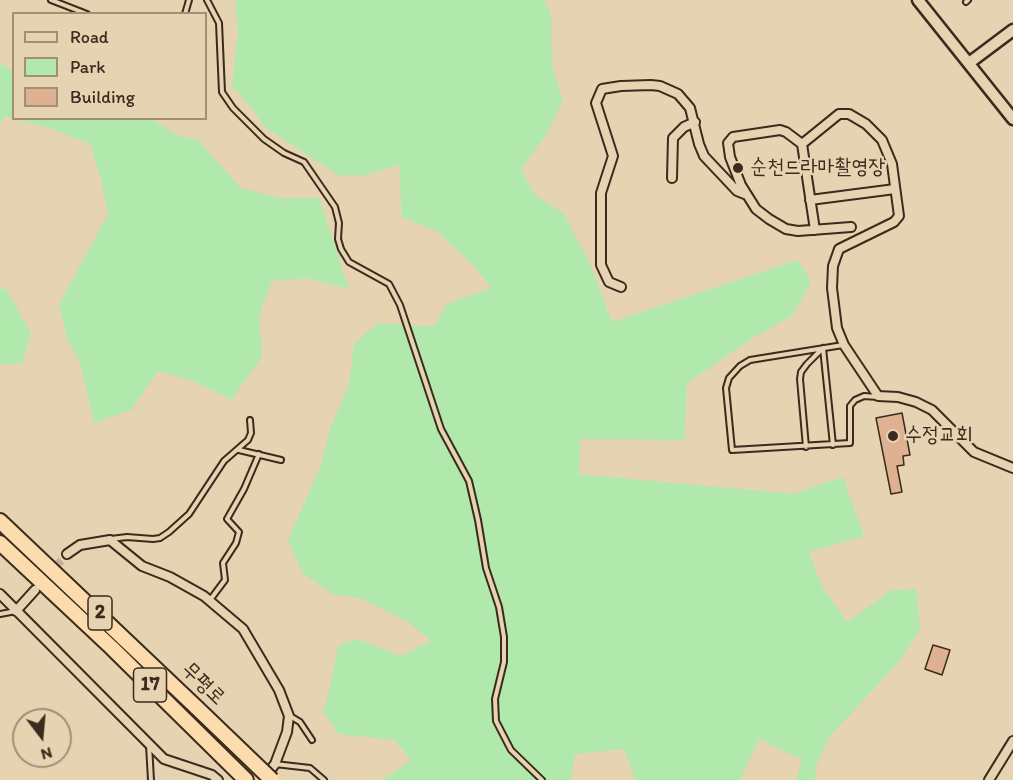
<!DOCTYPE html>
<html>
<head>
<meta charset="utf-8">
<style>
	body { margin:0 }
	#map { position:relative; width:1013px; height:780px; overflow:hidden; background:#e6d3b1; font-family:Itim,sans-serif }
	canvas { display:block }
	.legend { position:absolute; left:12px; top:12px; width:195px; height:108px; box-sizing:border-box; background:#e6d3b1; border:2px solid #a28f76; margin:0; padding:8px 10px; list-style:none; font-size:18px; color:#3b2a1e }
	.legend li { display:flex; align-items:center; gap:12px; height:30px }
	.legend b { width:30px; border:2px solid #a28f76 }
	.north { position:absolute; left:12px; top:708px; width:60px; height:60px; box-sizing:border-box; background:#e6d3b1; border:2px solid #a28f76; border-radius:50%; rotate:164deg; font-size:16px; font-weight:700; line-height:24px; text-align:center; color:#3b2a1e }
	.north::after { content:''; display:block; margin:auto; width:21px; height:27px; background:#3b2a1e; clip-path:polygon(50% 0,100% 100%,50% 72%,0 100%) }
</style>
</head>
<body>
<div id="map">
<canvas width="1013" height="780"></canvas>
<ul class="legend">
<li><b style="height:8px;background:#e6d3b1"></b>Road</li>
<li><b style="height:16px;background:#b1e8ab"></b>Park</li>
<li><b style="height:16px;background:#deb290"></b>Building</li>
</ul>
<div class="north">N</div>
</div>
<script>
const ctx = document.querySelector('canvas').getContext('2d');
ctx.lineJoin = 'round';
function paint(path, color) { ctx.fillStyle = color; ctx.fill(path, 'evenodd'); }
const toPath = rows => new Path2D(rows.map(r => 'M' + r).join(''));
function stroke(path, color, width, dash) { ctx.strokeStyle = color; ctx.lineWidth = width; ctx.lineCap = dash ? 'butt' : 'round'; ctx.setLineDash(dash || []); ctx.stroke(path); }
function label(font, color, halo, rows, align = 'center') {
  ctx.font = font + ' Itim,"Poor Story",sans-serif'; ctx.lineWidth = 5; ctx.setLineDash([]); ctx.textBaseline = 'middle'; ctx.strokeStyle = halo; ctx.fillStyle = color; for (const [text, x, y, turn = 0] of rows) {
    ctx.save(); ctx.translate(x, y); ctx.rotate((+turn || 0) * Math.PI / 180); ctx.textAlign = isNaN(turn) ? turn : align; if (halo) ctx.strokeText(text, 0, 0); ctx.fillText(text, 0, 0); ctx.restore();
  }
}
const green = toPath([
	[235,0,544,0,551,14,552,66,563,101,544,138,521,169,534,194,563,213,589,261,612,322,798,260,811,282,792,316,754,337,687,383,684,440,580,439,579,474,793,494,843,477,864,536,809,552,821,585,847,622,892,590,916,589,920,629,898,663,829,737,816,766,815,780,796,780,802,760,759,739,740,780,635,780,624,749,575,754,571,780,383,780,411,760,395,740,339,734,323,712,330,687,338,646,357,639,401,656,431,641,409,622,361,598,335,595,303,574,288,540,320,468,331,426,349,385,354,344,378,323,434,327,447,304,491,288,474,266,438,232,402,217,399,165,362,176,338,175,266,128,249,105,232,86,238,30],
	[0,63,13,71,14,118,4,116,0,125],
	[14,119,151,119,179,136,197,139,241,188,280,198,319,198,349,289,306,278,272,281,259,316,262,357,231,400,193,381,158,371,131,410,94,423,80,362,67,339,59,305,108,214,101,179,90,144,53,129],
	[0,289,6,289,31,333,22,363,0,365]
]);
const building = toPath([
	[902,413,910,455,903,456,904,465,897,466,902,492,891,494,876,418,902,413],
	[933,645,950,650,942,675,925,669,933,645]
]);
const streetTunnel = toPath([
	[40,584,67,554]
]);
const lane = toPath([
	[51,0,87,14],
	[207,0,219,23,222,92,233,108,264,139,284,153,304,162,335,207,339,223,338,239,341,249,349,262,389,284,400,305,441,429,469,481,478,520,486,568,499,607,504,637,504,662,495,699,496,721,511,750,542,780],
	[966,2,968,0],
	[185,14,189,0],
	[843,345,750,360,740,366,729,378,726,388,732,450,850,443,850,406,855,400,864,396,878,397],
	[823,348,833,445],
	[806,447,800,379,801,372,807,364,823,348],
	[239,450,281,460],
	[111,539,127,537,153,539,160,538,169,532,189,514,224,461,248,440,251,433,250,420],
	[210,600,225,580,223,563,236,543,239,532,227,519,244,489,259,454],
	[0,614,16,611],
	[290,716,300,722,312,740],
	[149,745,151,780],
	[275,764,310,768,324,780]
]);
const street = toPath([
	[802,144,815,230],
	[672,178,673,138,684,127,695,122],
	[810,200,895,189],
	[851,227,798,231,786,229,769,219,756,209,741,185,730,157,728,143,733,137,780,130,786,132,802,144,839,114,849,114,866,124,882,140,892,164,899,216,894,222,839,249,833,266,832,288,837,328,844,345,878,396,898,397,916,402,932,410,974,452,1013,468],
	[621,287,609,282,601,265,601,193,613,156,596,103,602,89,621,86,651,85,660,86,678,94,690,108,699,144,704,156,737,191,747,195],
	[67,554,80,545,110,540,142,566,170,577,204,596,243,629,279,690,289,716,287,732,275,764,265,777],
	[0,594,164,759,212,775,218,780],
	[16,611,35,590],
	[989,780,1013,741]
]);
const secondary = toPath([
	[918,0,1013,119],
	[969,63,1013,30]
]);
const highway = toPath([
	[0,521,197,708],
	[0,543,112,648,246,780]
]);
const highwayBridge = toPath([
	[197,708,272,780]
]);
const markers = [
	[738,168,6,"#3b2a1e"],
	[893,436,6,"#3b2a1e"]
];
const shields = [
	[100,613,24],
	[150,685,33]
];
const shieldNames = [
	["2",100,613],
	["17",150,685]
];
const poiNames = [
	["순천드라마촬영장",750,168],
	["수정교회",905,436]
];
const streetNames = [
	["무평로",203,684,44]
];
paint(green, '#b1e8ab');
paint(building, '#deb290');
stroke(building, '#3b2a1e', 1.5);
stroke(streetTunnel, '#c4b194', 8, [8, 4]);
stroke(lane, '#3b2a1e', 8);
stroke(street, '#3b2a1e', 12);
stroke(secondary, '#3b2a1e', 15);
stroke(highway, '#3b2a1e', 18);
stroke(lane, '#e6d3b1', 4);
stroke(street, '#e6d3b1', 8);
stroke(secondary, '#e6d3b1', 10);
stroke(highway, '#fcdcac', 14);
stroke(highwayBridge, '#3b2a1e', 18, []);
stroke(highwayBridge, '#fcdcac', 14);
for (const [x, y, r, color] of markers) { const dot = new Path2D(); dot.arc(x, y, r, 0, 2 * Math.PI); ctx.fillStyle = color; ctx.fill(dot); stroke(dot, '#e6d3b1', 2); }
for (const [x, y, w] of shields) { const box = new Path2D(); box.roundRect(x - w / 2, y - 17, w, 34, 4.5); ctx.fillStyle = '#e6d3b1'; ctx.fill(box); stroke(box, '#3b2a1e', 1.5); }
label('bold 20px', '#3b2a1e', null, shieldNames);
label('21px', '#3b2a1e', '#e6d3b1', poiNames, 'left');
label('21px', '#3b2a1e', '#e6d3b1', streetNames);
</script>
</body>
</html>
